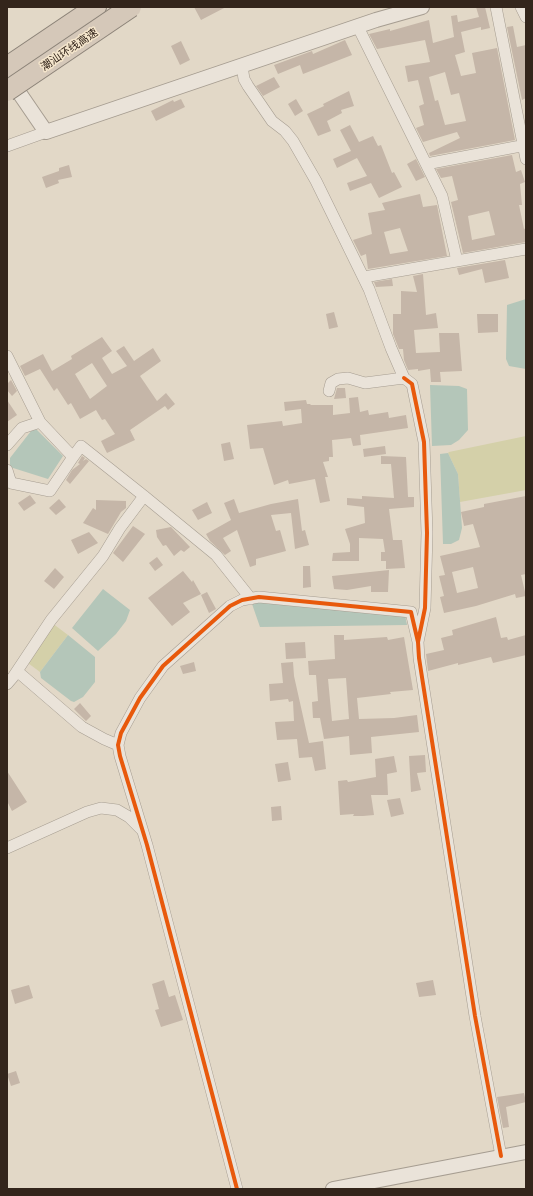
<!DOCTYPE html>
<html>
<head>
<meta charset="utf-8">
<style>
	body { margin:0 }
	#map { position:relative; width:533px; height:1196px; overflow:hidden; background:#e2d8c7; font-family:Georgia,serif }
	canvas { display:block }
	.frame { position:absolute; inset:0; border:8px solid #33251b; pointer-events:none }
</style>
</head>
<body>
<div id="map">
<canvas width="533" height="1196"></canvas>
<div class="frame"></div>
</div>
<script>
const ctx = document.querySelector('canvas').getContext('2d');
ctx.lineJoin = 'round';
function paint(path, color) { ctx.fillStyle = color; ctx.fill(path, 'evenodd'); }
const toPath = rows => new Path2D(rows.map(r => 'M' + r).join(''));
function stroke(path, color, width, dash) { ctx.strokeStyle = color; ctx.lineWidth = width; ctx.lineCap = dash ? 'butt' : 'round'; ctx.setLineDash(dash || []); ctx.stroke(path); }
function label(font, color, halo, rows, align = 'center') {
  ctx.font = font + ' Georgia,"Noto Sans SC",serif'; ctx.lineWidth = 3; ctx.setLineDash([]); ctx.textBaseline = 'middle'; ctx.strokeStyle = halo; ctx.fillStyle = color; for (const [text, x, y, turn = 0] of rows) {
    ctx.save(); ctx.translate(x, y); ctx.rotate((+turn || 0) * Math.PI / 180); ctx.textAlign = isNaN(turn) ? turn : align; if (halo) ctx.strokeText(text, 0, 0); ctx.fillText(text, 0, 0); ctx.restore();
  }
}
const green = toPath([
	[526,436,526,490,460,502,458,474,448,453,449,452],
	[48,620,68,635,40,672,20,657]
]);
const water = toPath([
	[526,299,526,369,509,366,506,359,507,305],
	[430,385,459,386,467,389,468,430,459,440,451,445,432,446],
	[36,429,63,456,48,479,10,467,10,458,31,431],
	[448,453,458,474,462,528,459,540,451,544,443,544,440,454],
	[103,589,130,610,126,621,116,634,98,651,72,628],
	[258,601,405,615,407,625,260,627,252,604],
	[68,635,95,657,95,682,83,697,74,702,71,701,41,678,40,672]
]);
const building = toPath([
	[194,7,226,7,201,20],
	[476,7,485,7,490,28,481,30,481,27,461,32,465,52,455,55,461,76,476,73,472,53,497,48,515,140,430,156,429,153,460,138,457,132,423,142,416,128,424,125,419,106,424,104,418,80,408,82,405,66,430,62,425,40,377,49,369,34,390,29,390,31,429,20,433,43,454,37,451,16,457,15,458,22,479,17],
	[445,72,451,95,459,93,466,121,445,125,438,100,435,101,429,77],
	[513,26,517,47,526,45,526,98,522,100,507,27],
	[345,40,352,55,303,74,300,65,278,74,274,65,312,51,313,54],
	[181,41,190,60,180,65,171,46],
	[274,77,280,87,263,96,256,86],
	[349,91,354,106,341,110,342,113,327,121,331,131,318,136,307,114,324,106,323,104],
	[181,99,185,107,156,121,151,111,173,100,174,102],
	[296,99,303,111,295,116,288,104],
	[350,125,359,142,373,136,378,146,381,145,392,173,394,172,402,187,379,198,371,183,350,191,347,183,367,176,357,158,337,168,333,159,351,151,340,130],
	[512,155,516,172,521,170,525,182,520,184,522,205,519,205,524,229,526,228,526,242,463,253,451,202,458,200,452,176,441,178,436,169],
	[489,211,495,235,472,240,468,216],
	[416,159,425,177,416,181,407,164],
	[69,165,72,177,58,180,59,183,46,188,42,177,59,171,59,168],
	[420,194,423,207,437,205,447,256,368,269,366,254,361,256,353,240,372,234,368,213,385,210,382,203],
	[400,228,408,251,390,254,384,232],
	[505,260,509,278,485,283,482,269,459,275,457,268],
	[423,274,426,315,436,313,438,328,414,330,416,353,440,352,439,333,459,333,462,371,440,372,441,382,431,382,430,369,418,371,418,369,408,370,404,360,403,349,399,349,393,334,393,314,401,314,401,291,417,292,413,276],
	[392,279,393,286,376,287,374,282],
	[334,312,338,327,329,329,326,314],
	[477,314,498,314,498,332,478,333],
	[102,337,112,351,102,358,112,374,127,366,116,351,124,346,134,361,153,348,161,361,140,376,157,401,166,393,175,404,168,410,165,406,130,430,135,440,107,453,101,441,115,434,105,419,102,420,96,410,80,419,71,403,68,405,57,388,54,391,40,369,25,376,20,366,43,354,52,371,72,359,71,356],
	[92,363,107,386,90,399,75,374],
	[11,380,17,391,12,396,7,390,7,384],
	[337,388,345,388,346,398,334,399],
	[358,397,360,412,368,410,369,415,388,412,389,418,406,415,408,428,360,435,361,445,353,446,351,438,332,440,333,457,329,457,329,461,323,462,328,477,325,477,330,501,320,503,315,479,289,484,288,480,274,485,263,448,250,449,247,425,282,421,283,426,302,423,301,409,285,411,284,402,306,400,307,404,310,404,311,405,333,405,333,415,350,413,349,398],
	[7,400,17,415,7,422],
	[230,442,234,459,224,461,221,444],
	[385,446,386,454,364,457,363,449],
	[82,456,85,458,83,461,86,459,89,461,70,484,66,480,72,470,80,464,78,463],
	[381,456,406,457,408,497,414,497,414,507,389,509,393,540,402,540,405,568,386,569,386,561,381,561,381,552,385,552,383,539,359,538,359,561,332,561,333,553,350,552,350,544,345,529,365,523,364,507,347,505,347,498,362,499,362,496,394,498,391,464,381,464],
	[30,495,36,503,24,511,18,503],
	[526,496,526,574,521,575,526,596,516,598,515,594,476,606,444,613,440,597,444,596,439,576,445,575,440,556,480,547,473,524,464,526,461,512,484,507,484,504],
	[473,567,478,588,457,593,452,572],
	[59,499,66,507,56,515,49,508],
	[234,499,239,513,271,504,298,499,302,531,305,530,309,545,295,549,291,513,271,515,276,531,280,530,286,551,256,559,256,565,250,567,237,530,223,538,231,551,225,555,210,541,206,534,231,520,224,503],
	[96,500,126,501,126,508,121,512,108,534,83,523,93,508,96,510],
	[207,502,212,513,198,520,192,510],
	[133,526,145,534,123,562,113,553],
	[171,527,190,547,184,552,181,550,174,556,166,545,163,546,157,537,156,530],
	[89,532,98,543,78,554,71,540],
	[157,557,163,565,155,571,149,563],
	[303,566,310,566,311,587,303,588],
	[55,568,64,577,54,589,44,581],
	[389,570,388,592,371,592,371,586,347,590,334,589,332,576],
	[183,571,192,582,193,580,201,594,183,603,190,612,172,626,148,598],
	[207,592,216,609,209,613,201,595],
	[496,617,501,638,507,637,508,640,526,635,526,655,493,663,491,657,458,665,458,663,428,671,426,654,444,650,441,638,453,635,452,630],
	[334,635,344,635,344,640,387,637,388,640,404,637,413,690,390,692,391,694,357,698,359,719,394,718,417,715,419,732,371,737,372,753,350,755,349,736,324,739,320,718,313,718,312,702,318,701,316,675,309,675,308,661,335,659],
	[346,678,349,719,332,721,328,679],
	[305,642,306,658,286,659,285,643],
	[194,662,196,671,183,674,180,666],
	[293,662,294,676,309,743,323,741,326,769,315,771,312,757,299,758,297,739,277,740,275,722,294,721,293,701,289,702,288,699,270,701,269,684,283,683,281,663],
	[80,703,91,716,86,721,74,709],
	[425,755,426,772,417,773,421,790,411,792,409,756],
	[394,756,397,772,387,774,388,795,371,795,374,815,363,816,353,816,354,814,340,815,338,781,347,780,348,782,376,777,375,759],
	[288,762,291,780,278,782,275,764],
	[7,771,27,802,12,811,7,801],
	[400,798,404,814,391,817,387,800],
	[281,806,282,820,272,821,271,807],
	[164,980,169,997,175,995,183,1020,161,1027,155,1010,159,1009,152,984],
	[433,980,436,995,419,997,416,983],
	[29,985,33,998,15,1004,11,990],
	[16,1071,20,1083,11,1086,7,1074],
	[524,1093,526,1102,506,1107,509,1127,503,1128,497,1097]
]);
const minor = toPath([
	[496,7,526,159],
	[521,7,526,17],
	[358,27,442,196,457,261],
	[242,66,244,79,248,86,272,121,285,131,293,141,316,181,369,289,391,348,404,378,365,383,348,378,338,379,331,383,329,391],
	[7,146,46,132],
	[426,164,526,145],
	[364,277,526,249],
	[7,356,40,422],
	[404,378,412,384,424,442,427,533,425,608,418,642,419,658,475,1016,501,1156],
	[7,445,22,428,40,422,73,457,50,491,11,483],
	[73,457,81,446,144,496,216,555,251,599],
	[7,470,11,483],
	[17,671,82,727,104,739,118,745],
	[7,684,13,677,51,620,103,556,120,528,144,496],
	[7,848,87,812,101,808,117,810,129,817,141,829],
	[237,1189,147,845,120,756,118,745,121,733,140,698,163,666,230,606,242,600,259,597,411,612,418,642]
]);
const tertiary = toPath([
	[7,75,46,132,376,20,422,7],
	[333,1189,526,1152]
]);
const motorway = toPath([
	[7,67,96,7]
]);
const motorwayBridge = toPath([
	[7,91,131,7]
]);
const cycleway = toPath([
	[404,378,412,384,424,442,427,533,425,608,418,642,419,658,475,1016,501,1156],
	[237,1189,147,845,120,756,118,745,121,733,140,698,163,666,230,606,242,600,259,597,411,612,418,642]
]);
const streetNames = [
	["潮汕环线高速",69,49,-34]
];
paint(green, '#d4d0a9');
paint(water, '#b4c6b9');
paint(building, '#c5b6a8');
stroke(minor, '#a69d91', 12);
stroke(tertiary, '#a69d91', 16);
stroke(motorway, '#8c8378', 22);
stroke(minor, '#eae3d9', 11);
stroke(tertiary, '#eae3d9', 14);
stroke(motorway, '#d5c8b9', 20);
stroke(motorwayBridge, '#8c8378', 22, []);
stroke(motorwayBridge, '#d5c8b9', 20);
stroke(cycleway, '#e8590c', 4);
label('11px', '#33251b', '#f5e6cc', streetNames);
</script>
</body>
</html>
